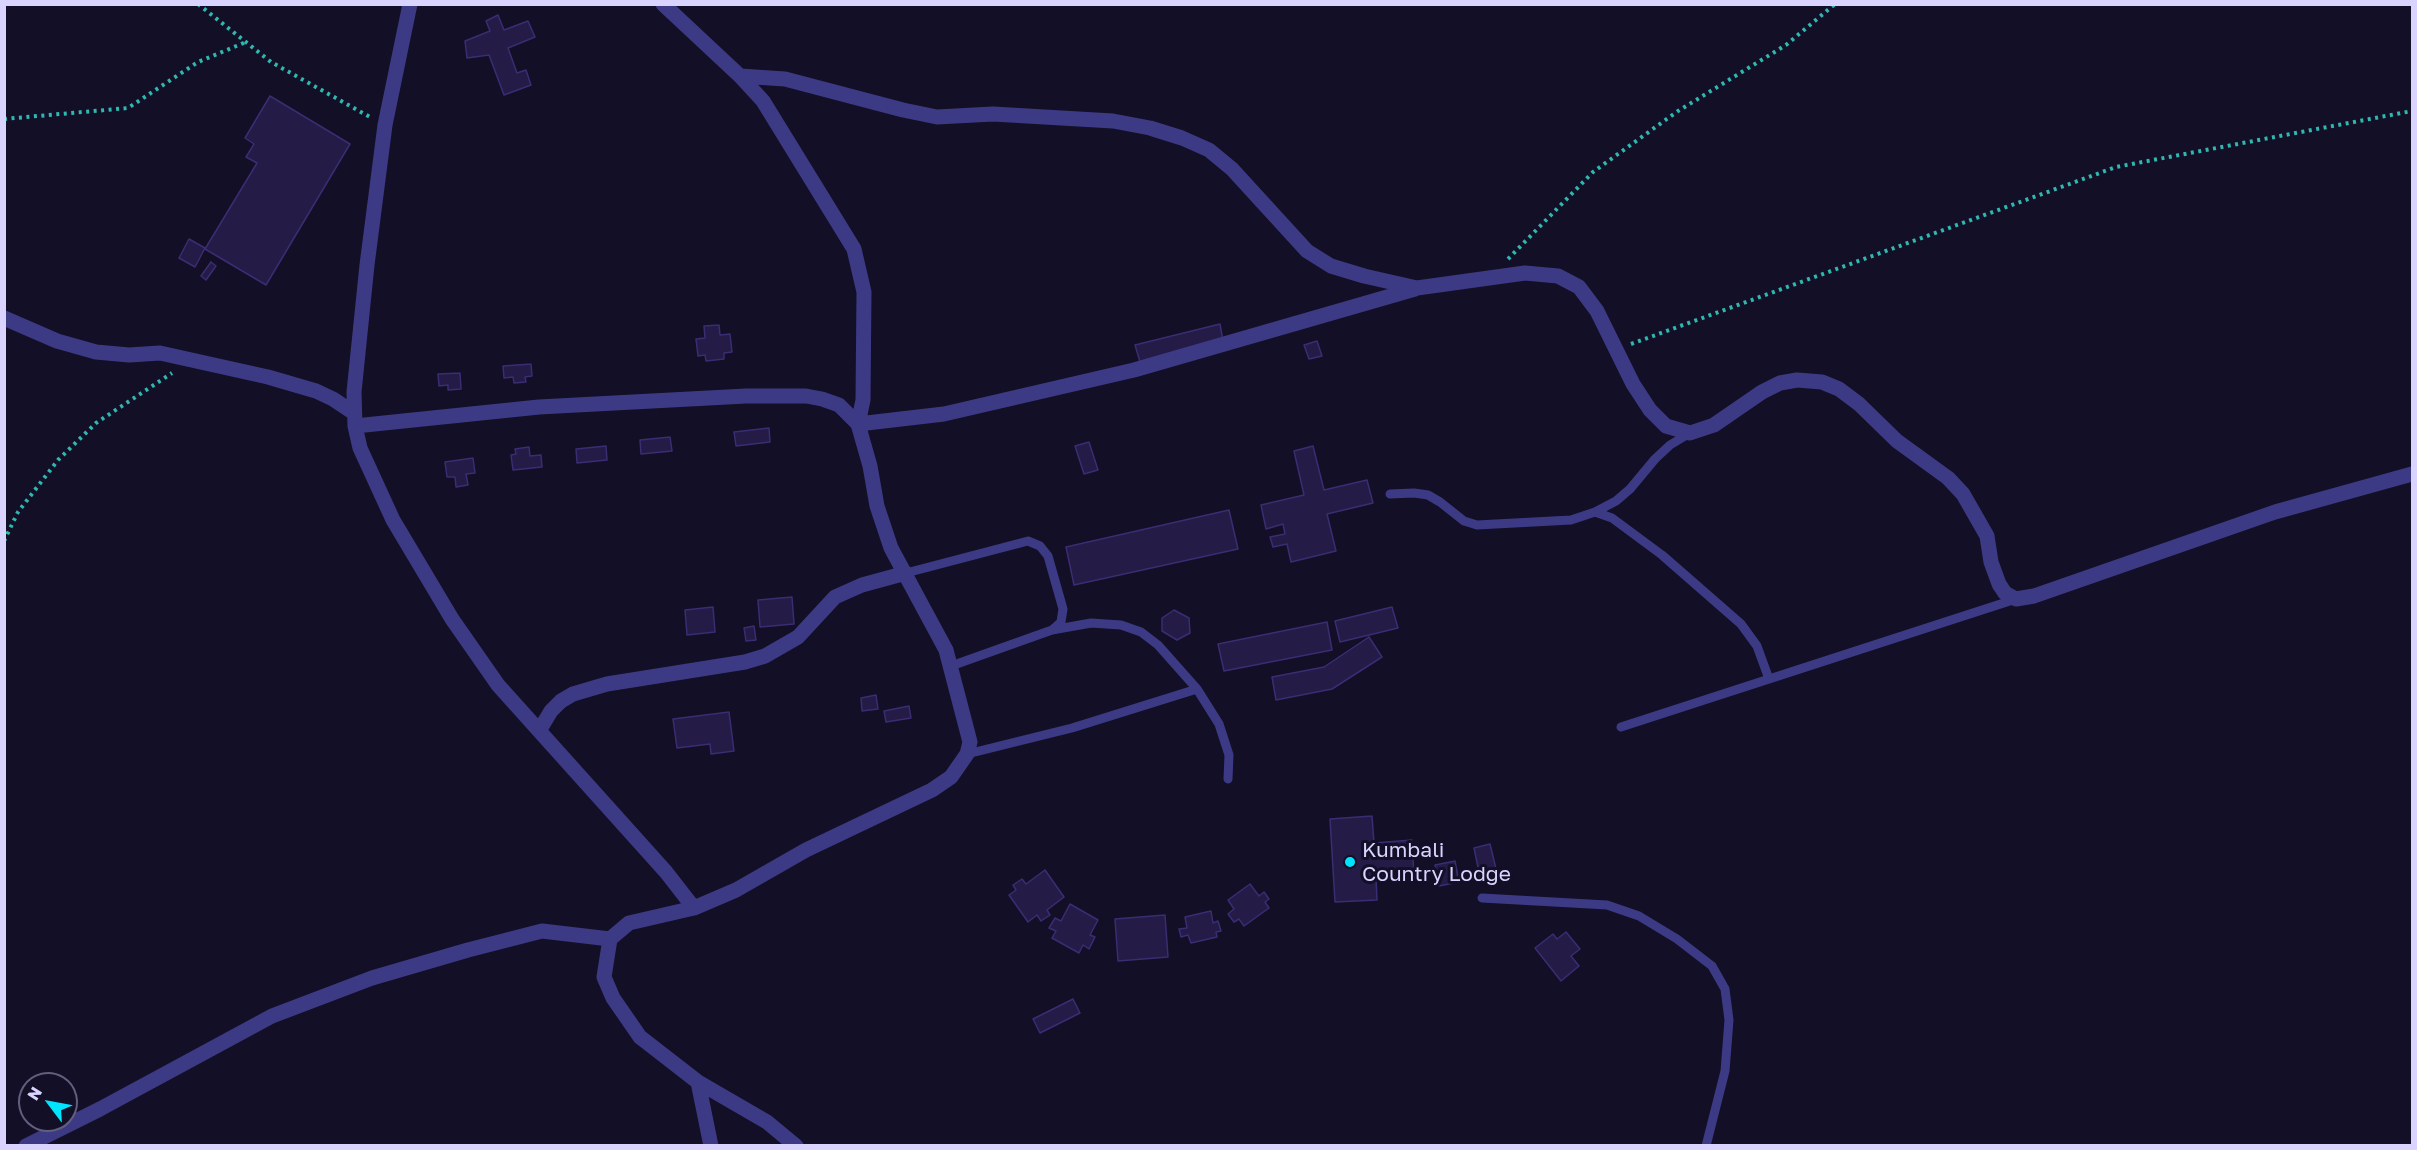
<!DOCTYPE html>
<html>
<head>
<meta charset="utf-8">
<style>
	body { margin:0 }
	#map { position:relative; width:2417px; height:1150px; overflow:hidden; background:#130f26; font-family:"Golos Text",sans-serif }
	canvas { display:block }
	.frame { position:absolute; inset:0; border:6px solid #d9d4ff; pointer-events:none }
	.north { position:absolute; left:18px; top:1072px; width:60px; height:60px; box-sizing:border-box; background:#130f26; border:2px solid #625e7d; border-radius:50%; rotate:302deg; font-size:16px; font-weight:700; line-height:24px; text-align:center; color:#d9d4ff }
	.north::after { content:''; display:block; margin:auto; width:21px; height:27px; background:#00e5ff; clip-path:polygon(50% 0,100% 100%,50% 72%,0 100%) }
</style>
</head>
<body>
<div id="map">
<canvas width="2417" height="1150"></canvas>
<div class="frame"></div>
<div class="north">N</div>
</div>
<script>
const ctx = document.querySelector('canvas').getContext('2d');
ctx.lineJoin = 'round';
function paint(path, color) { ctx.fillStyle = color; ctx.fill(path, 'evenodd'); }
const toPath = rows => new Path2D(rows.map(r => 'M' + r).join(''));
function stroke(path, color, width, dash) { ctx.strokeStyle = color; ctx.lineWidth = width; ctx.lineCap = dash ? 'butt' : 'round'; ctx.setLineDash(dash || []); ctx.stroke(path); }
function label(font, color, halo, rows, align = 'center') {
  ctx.font = font + ' "Golos Text",sans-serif'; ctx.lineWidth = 6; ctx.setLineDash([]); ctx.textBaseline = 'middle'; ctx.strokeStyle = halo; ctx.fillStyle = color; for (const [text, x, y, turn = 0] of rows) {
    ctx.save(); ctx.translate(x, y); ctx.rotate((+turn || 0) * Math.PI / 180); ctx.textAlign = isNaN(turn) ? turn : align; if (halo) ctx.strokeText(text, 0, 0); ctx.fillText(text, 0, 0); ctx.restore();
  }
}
const building = toPath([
	[498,15,504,30,528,21,535,37,508,48,517,73,526,70,531,85,504,95,489,55,467,58,465,41,490,31,486,21,498,15],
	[270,96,350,144,266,285,205,249,257,163,246,157,254,144,245,138,270,96],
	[189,239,205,248,195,267,179,258,189,239],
	[211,262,216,266,206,280,201,276,211,262],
	[1220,324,1223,341,1140,362,1135,345,1220,324],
	[719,325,720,335,730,334,732,352,724,353,724,359,706,361,705,355,698,356,696,339,705,338,704,326,719,325],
	[1317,341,1322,356,1309,359,1304,345,1317,341],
	[531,364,532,376,525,377,526,382,514,383,513,377,504,378,503,366,531,364],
	[460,373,461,389,448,390,448,385,439,386,438,374,460,373],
	[769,428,770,442,736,446,734,432,769,428],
	[670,437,672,451,641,454,640,440,670,437],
	[1089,442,1098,470,1084,474,1075,446,1089,442],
	[606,446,607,460,577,463,576,449,606,446],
	[1313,446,1324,490,1367,480,1373,503,1327,514,1336,551,1291,562,1287,544,1273,547,1270,537,1285,534,1283,524,1266,529,1261,505,1304,495,1294,451,1313,446],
	[529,447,530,456,541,455,542,467,513,470,511,455,516,454,515,449,529,447],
	[473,458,475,473,466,474,468,485,456,487,455,477,447,477,445,462,473,458],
	[1229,510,1238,549,1074,585,1066,547,1229,510],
	[792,597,794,624,760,627,758,600,792,597],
	[713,607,715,632,687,635,685,610,713,607],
	[1392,607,1398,628,1340,642,1335,621,1392,607],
	[1174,610,1189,618,1190,633,1177,640,1162,631,1162,618,1174,610],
	[1327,622,1332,650,1224,671,1218,644,1327,622],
	[754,626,756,640,746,641,744,628,754,626],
	[1369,637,1382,657,1332,689,1276,700,1272,677,1324,667,1369,637],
	[876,695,878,709,862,711,861,698,876,695],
	[909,706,911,718,886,722,884,711,909,706],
	[729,712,734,751,711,754,710,744,677,748,673,719,729,712],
	[1372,816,1374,843,1412,840,1414,877,1376,879,1377,900,1335,902,1330,819,1372,816],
	[1490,844,1497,873,1480,877,1474,848,1490,844],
	[1455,861,1459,882,1439,886,1435,865,1455,861],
	[1045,870,1064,897,1047,910,1050,915,1041,921,1037,915,1028,922,1009,895,1016,890,1013,885,1022,879,1026,884,1045,870],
	[1250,884,1259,896,1264,892,1269,899,1265,902,1269,908,1244,926,1239,919,1234,922,1228,914,1234,909,1228,900,1250,884],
	[1070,904,1098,920,1090,935,1095,937,1089,949,1083,945,1079,953,1052,938,1056,931,1049,928,1055,918,1061,921,1070,904],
	[1211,911,1213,923,1218,921,1221,931,1216,932,1217,937,1191,943,1188,935,1181,937,1179,929,1187,928,1185,917,1211,911],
	[1165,915,1168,957,1118,961,1115,919,1165,915],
	[1566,932,1580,949,1571,956,1579,966,1561,981,1535,948,1553,934,1557,939,1566,932],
	[1073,999,1080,1013,1040,1033,1033,1019,1073,999]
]);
const path = toPath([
	[198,4,271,62,370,117],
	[4,119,128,108,198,62,246,42],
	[1508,259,1593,172,1678,111,1786,45,1835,4],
	[1631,344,2116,167,2412,111],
	[4,541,18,512,58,460,96,423,172,373]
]);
const lane = toPath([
	[1390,494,1414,493,1428,495,1440,502,1464,521,1477,525,1571,520,1595,512,1616,501,1630,489,1655,459,1670,445,1690,433],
	[1595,512,1612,518,1662,555,1741,624,1757,646,1769,679],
	[906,573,1028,541,1040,546,1048,556,1063,609,1061,622,1052,630,951,666],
	[1052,630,1091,623,1121,625,1141,632,1158,645,1197,689,1219,724,1229,755,1228,779],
	[1621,727,2016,599],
	[967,754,1072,728,1197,689],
	[1482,898,1607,905,1639,916,1677,939,1712,966,1725,989,1729,1020,1725,1071,1706,1146]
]);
const street = toPath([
	[410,4,385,125,367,265,354,392,355,426,360,448,393,520,452,619,498,685,666,872,694,908],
	[663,4,740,76,763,101,854,249,864,292,863,400,858,424,944,414,1134,370,1415,289],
	[740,76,785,79,903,110,937,117,993,114,1113,121,1150,128,1182,138,1209,150,1232,169,1307,251,1331,266,1364,276,1417,288,1525,273,1558,276,1579,287,1597,311,1633,384,1650,410,1666,426,1690,433,1714,425,1762,392,1780,383,1797,380,1822,382,1839,389,1859,404,1897,441,1948,478,1963,494,1987,536,1991,562,1999,584,2005,593,2016,599,2034,596,2275,512,2412,474],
	[4,318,57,341,96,352,129,355,160,353,268,377,316,391,333,399,354,413],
	[355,426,539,407,746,396,806,396,822,399,839,405,858,424,870,466,877,506,891,548,946,650,970,742,967,754,951,777,932,790,806,850,736,890,694,908,629,923,610,939,604,977,613,998,640,1037,698,1082,767,1122,796,1146],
	[539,731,551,711,561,701,573,694,607,684,745,662,765,656,798,637,835,597,862,585,906,573],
	[698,1082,711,1146],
	[26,1146,100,1109,272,1016,372,978,468,950,542,931,610,939]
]);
const markers = [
	[1350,862,6,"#00e5ff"]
];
const poiNames = [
	["Kumbali",1362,850],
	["Country Lodge",1362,874]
];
paint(building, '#241b47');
stroke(building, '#3b2d73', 1.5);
stroke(path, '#2fb8b0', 4, [3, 4.5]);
stroke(lane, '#3d3a85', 9);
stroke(street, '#3d3a85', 15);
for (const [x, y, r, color] of markers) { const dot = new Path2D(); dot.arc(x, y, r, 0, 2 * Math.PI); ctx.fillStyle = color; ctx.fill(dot); stroke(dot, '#130f26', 2); }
label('21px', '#d9d4ff', '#130f26', poiNames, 'left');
</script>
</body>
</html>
